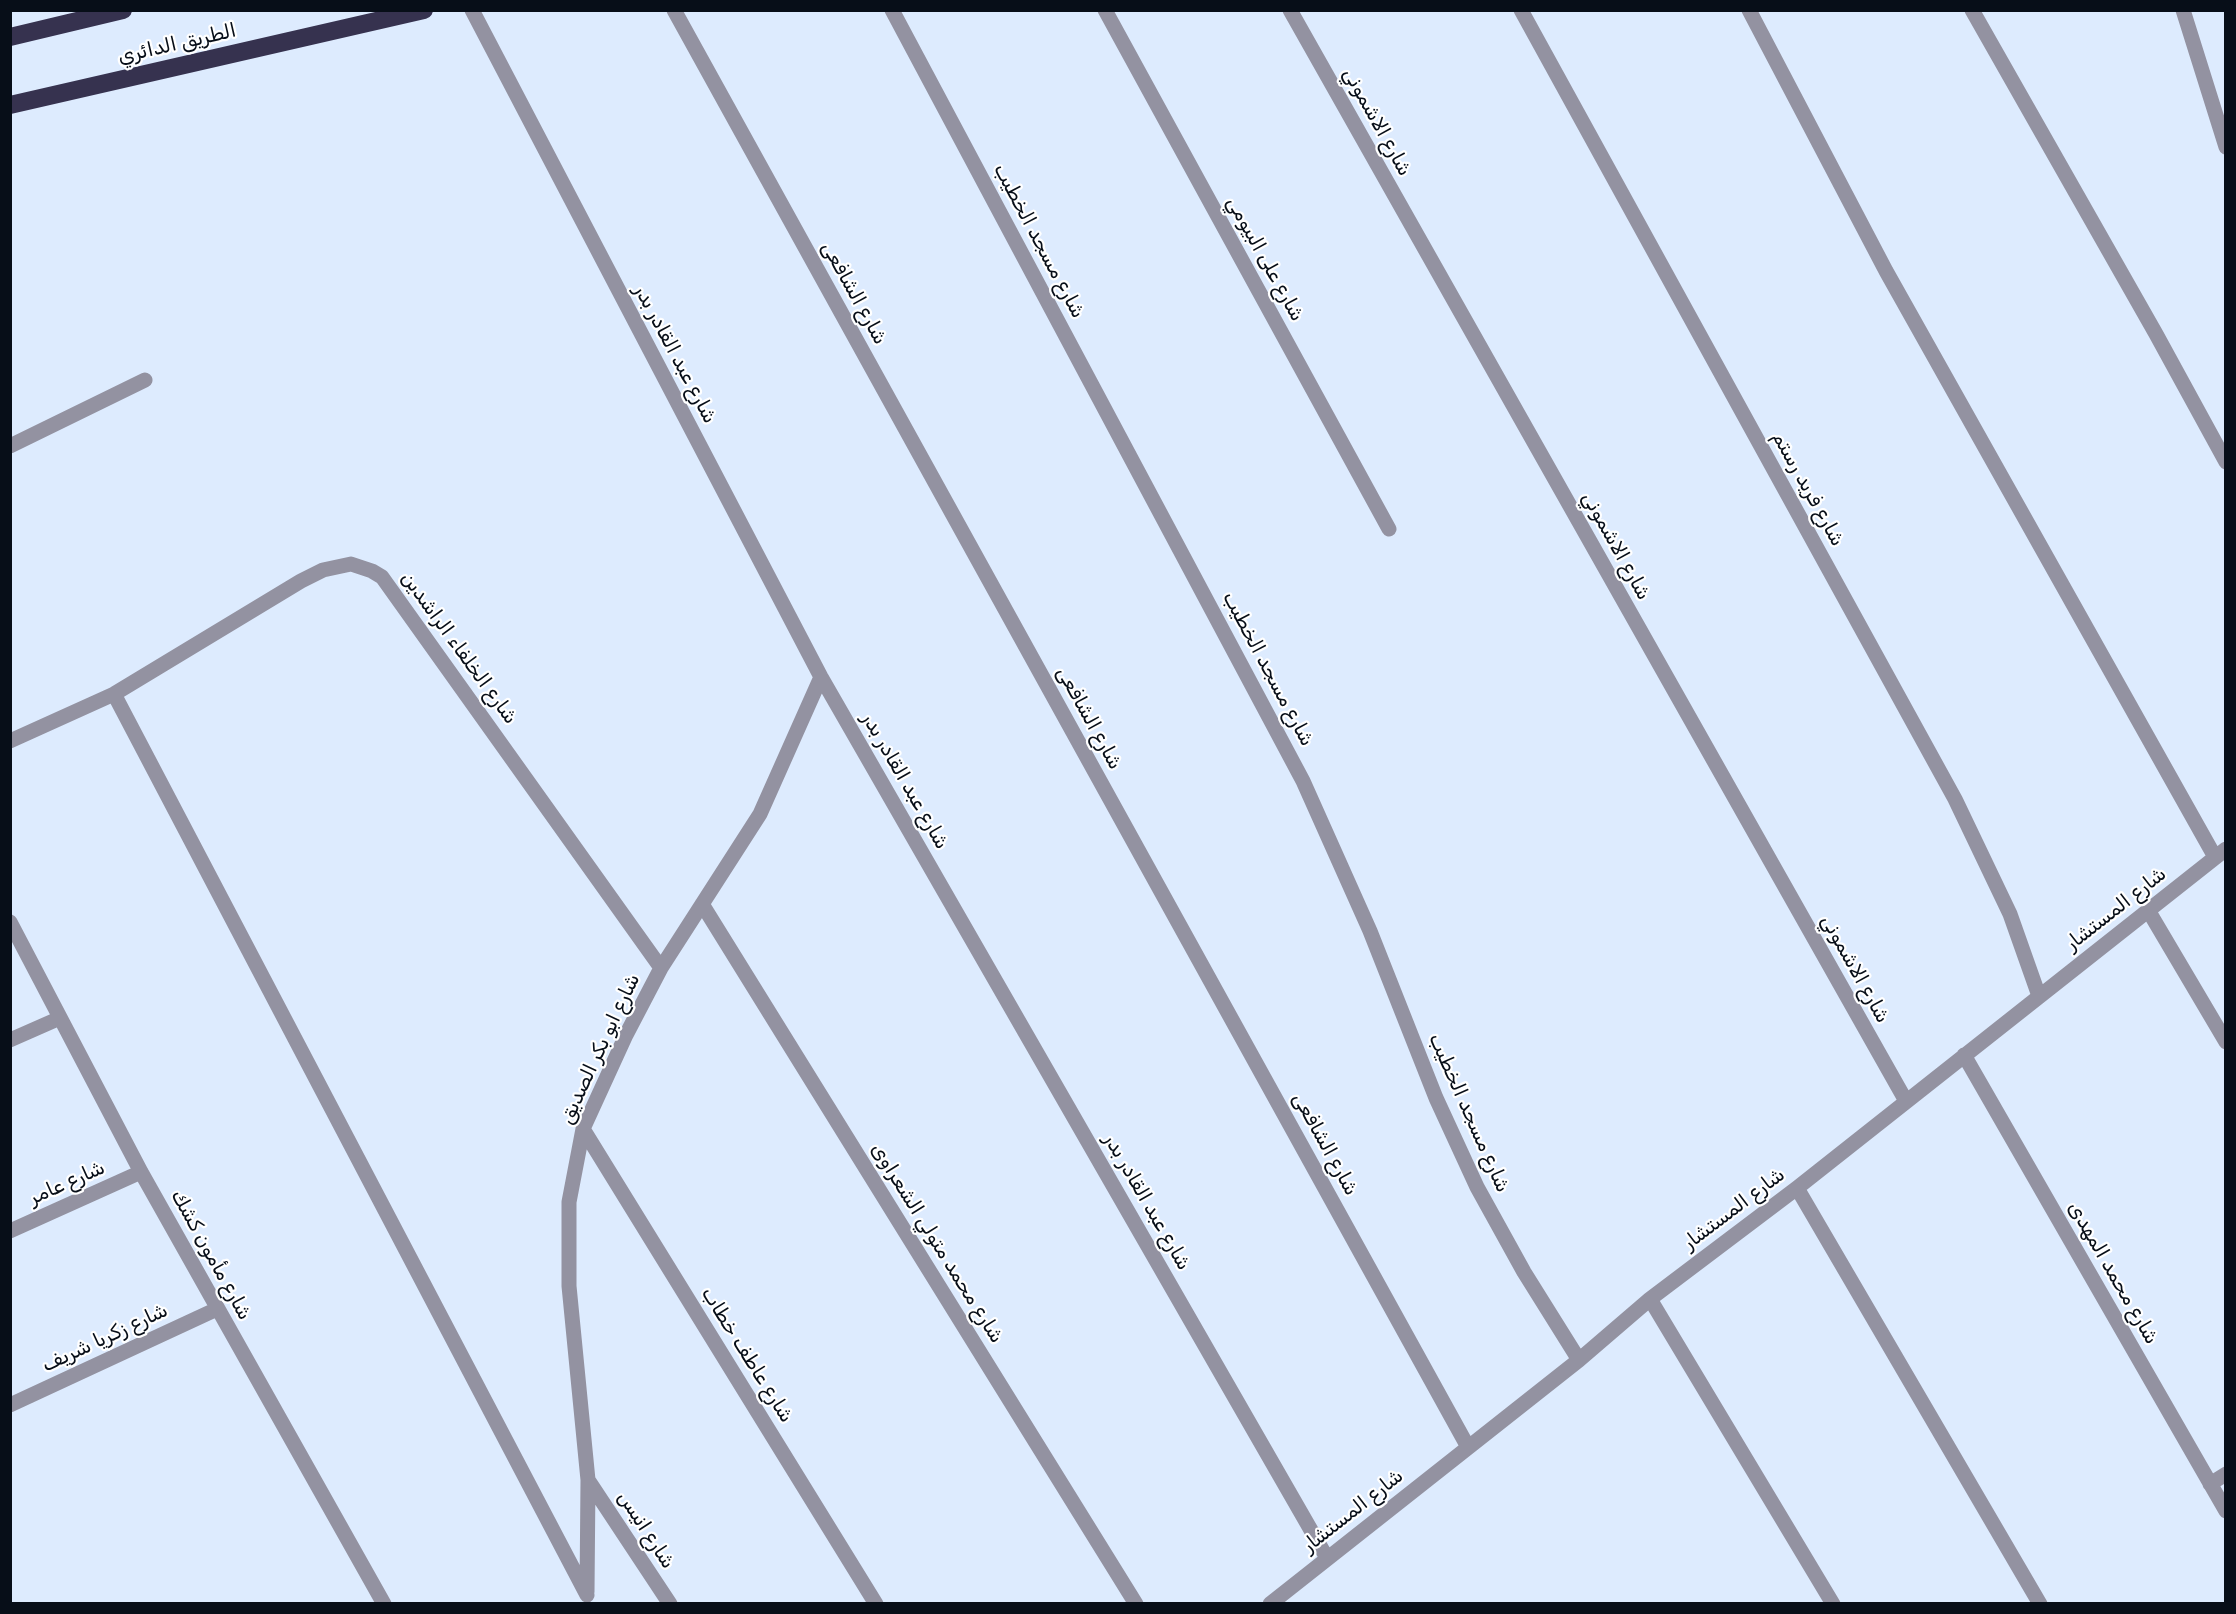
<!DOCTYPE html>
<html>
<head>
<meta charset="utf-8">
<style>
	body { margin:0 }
	#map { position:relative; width:2236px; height:1614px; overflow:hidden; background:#ddebfe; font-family:Rubik,sans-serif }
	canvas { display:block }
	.frame { position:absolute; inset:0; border:12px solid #070e18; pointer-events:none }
</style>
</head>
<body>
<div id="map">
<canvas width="2236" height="1614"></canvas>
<div class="frame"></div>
</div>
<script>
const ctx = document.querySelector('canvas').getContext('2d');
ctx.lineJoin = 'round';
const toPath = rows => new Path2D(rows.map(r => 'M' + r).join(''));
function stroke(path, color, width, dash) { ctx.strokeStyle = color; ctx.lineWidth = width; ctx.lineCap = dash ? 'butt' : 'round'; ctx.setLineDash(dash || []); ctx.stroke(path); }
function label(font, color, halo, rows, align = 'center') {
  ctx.font = font + ' Rubik,"Noto Sans Arabic",sans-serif'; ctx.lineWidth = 4.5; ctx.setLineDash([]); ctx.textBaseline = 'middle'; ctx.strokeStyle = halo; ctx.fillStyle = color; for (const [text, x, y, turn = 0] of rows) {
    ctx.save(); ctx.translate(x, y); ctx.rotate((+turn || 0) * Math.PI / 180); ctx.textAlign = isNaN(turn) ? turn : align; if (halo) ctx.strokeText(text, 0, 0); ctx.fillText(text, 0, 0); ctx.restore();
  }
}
const street = toPath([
	[472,10,821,677,1327,1558],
	[674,10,1468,1447],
	[892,10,1303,781,1370,931,1436,1098,1477,1187,1524,1272,1579,1360],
	[1105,10,1389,529],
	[1290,10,1906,1101],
	[1521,10,1955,799,2010,914,2039,996],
	[1749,10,1886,271,2215,857],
	[1972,10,2156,334,2226,462],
	[2183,10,2226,147],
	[10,446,145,380],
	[114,694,587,1595],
	[10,741,114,694,301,581,323,570,351,564,372,571,382,577,661,968],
	[702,904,1136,1604],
	[2148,910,2226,1042],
	[10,922,141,1172,384,1604],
	[10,1040,60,1018],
	[1964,1055,2226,1511],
	[583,1129,876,1604],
	[1797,1188,2040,1604],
	[10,1231,141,1172],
	[1650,1299,1833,1604],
	[10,1405,217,1309],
	[588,1480,670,1604],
	[2210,1484,2226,1474],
	[587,1592,588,1480,569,1286,569,1202,583,1129,626,1035,661,968,760,814,821,677],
	[1270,1604,1579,1360,1650,1299,1797,1188,2226,849]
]);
const highway = toPath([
	[10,37,123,10],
	[10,105,424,10]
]);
const streetNames = [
	["الطريق الدائري",177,44,-13],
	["شارع الاشموني",1377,122,61],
	["شارع مسجد الخطيب",1039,241,62],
	["شارع على البيومي",1265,259,61],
	["شارع الشافعى",854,293,61],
	["شارع عبد القادر بدر",675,354,62],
	["شارع فريد رستم",1808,489,61],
	["شارع الاشموني",1616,546,61],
	["شارع الخلفاء الراشدين",459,648,54],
	["شارع مسجد الخطيب",1268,669,62],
	["شارع الشافعى",1089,718,61],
	["شارع عبد القادر بدر",905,781,60],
	["شارع المستشار",2116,909,-38],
	["شارع الاشموني",1855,969,61],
	["شارع ابو بكر الصديق",600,1049,-65],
	["شارع مسجد الخطيب",1469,1113,66],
	["شارع الشافعى",1325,1144,61],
	["شارع عامر",67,1183,-24],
	["شارع عبد القادر بدر",1147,1202,60],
	["شارع المستشار",1734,1209,-37],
	["شارع محمد متولي الشعراوى",937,1243,58],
	["شارع مأمون كشك",211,1255,61],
	["شارع محمد المهدى",2113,1273,60],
	["شارع زكريا شريف",105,1338,-25],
	["شارع عاطف خطاب",747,1355,58],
	["شارع المستشار",1353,1511,-38],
	["شارع انيس",646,1530,57]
];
stroke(street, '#9392a1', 15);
stroke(highway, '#36324f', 18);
label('20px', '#070e18', '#fff', streetNames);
</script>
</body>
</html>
